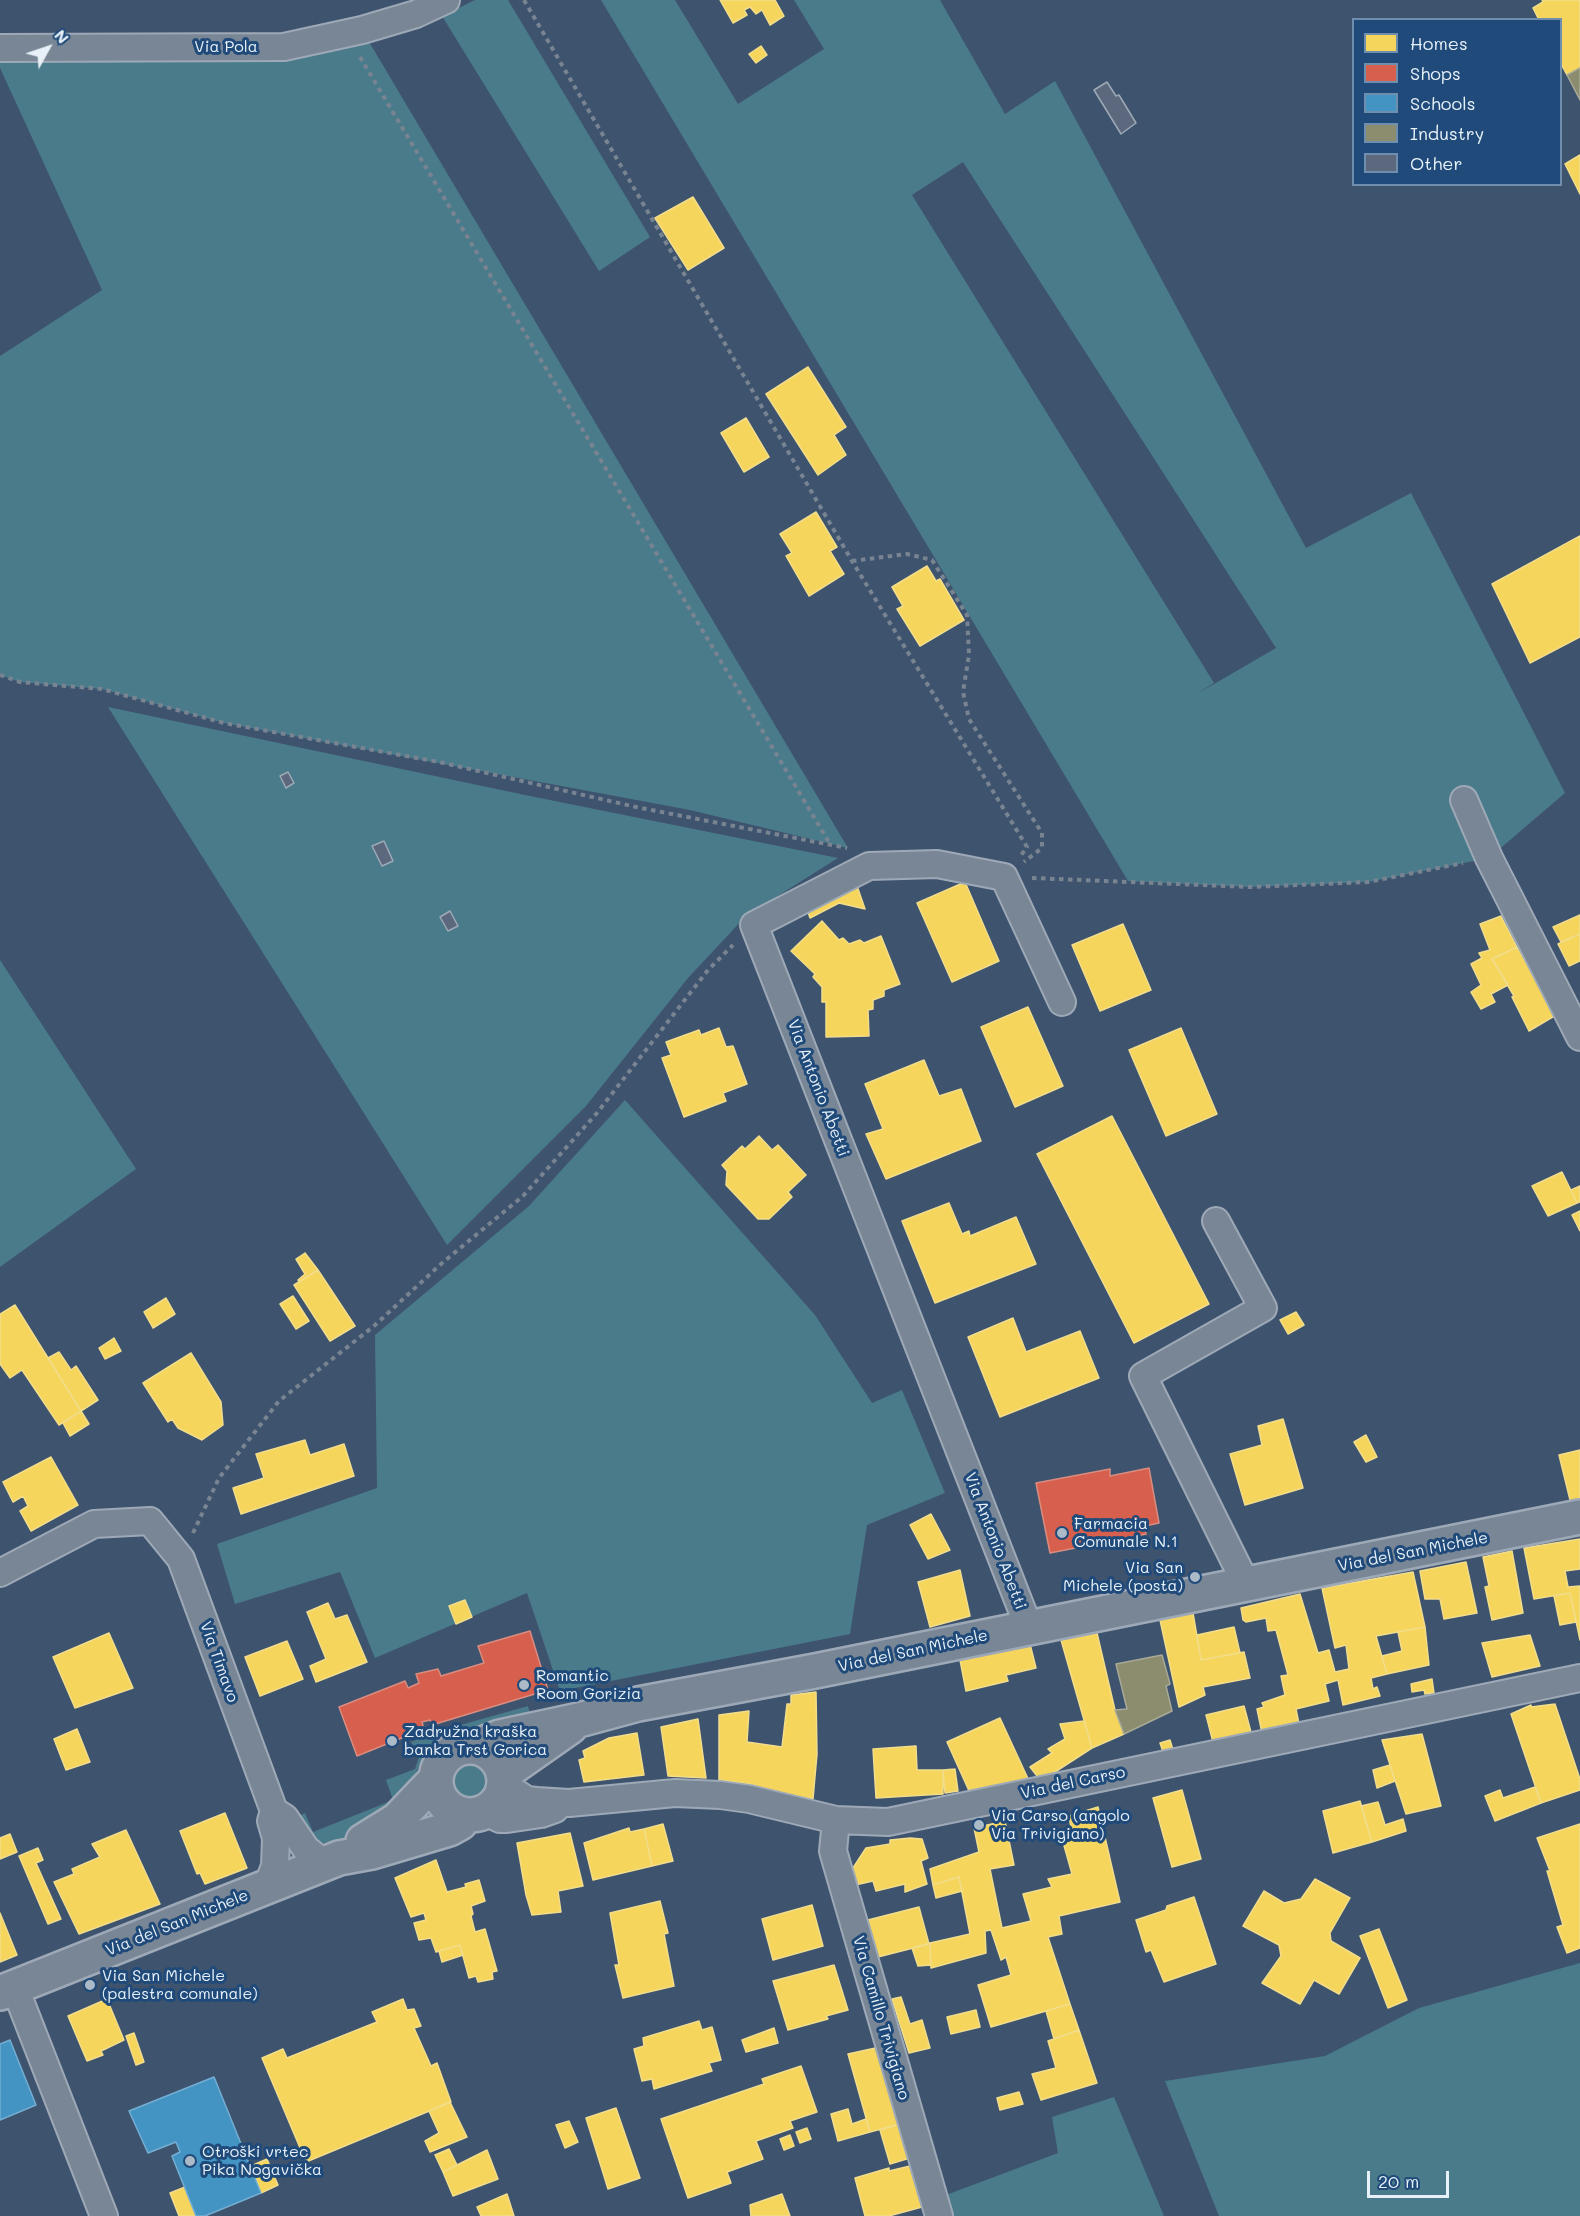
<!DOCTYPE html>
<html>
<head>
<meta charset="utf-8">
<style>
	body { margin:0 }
	#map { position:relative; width:1580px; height:2216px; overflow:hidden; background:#3e536e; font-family:Mali,sans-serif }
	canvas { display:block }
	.legend { position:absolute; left:1352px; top:18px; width:210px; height:168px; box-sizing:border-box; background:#1f4a7a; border:2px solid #6f8dac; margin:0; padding:8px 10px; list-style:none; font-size:18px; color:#e8f1f8 }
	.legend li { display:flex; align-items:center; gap:12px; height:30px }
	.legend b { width:30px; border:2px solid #6f8dac }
	.north { position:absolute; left:18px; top:18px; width:60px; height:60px; -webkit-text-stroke:4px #1f4a7a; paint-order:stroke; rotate:50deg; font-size:16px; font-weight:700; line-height:24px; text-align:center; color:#e8f1f8 }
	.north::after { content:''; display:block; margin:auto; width:21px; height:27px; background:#e8f1f8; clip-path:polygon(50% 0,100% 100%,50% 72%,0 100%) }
	.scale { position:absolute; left:1367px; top:2171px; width:82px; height:27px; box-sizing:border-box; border:3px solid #e8f1f8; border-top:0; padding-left:8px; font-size:18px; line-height:21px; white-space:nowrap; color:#e8f1f8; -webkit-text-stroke:4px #1f4a7a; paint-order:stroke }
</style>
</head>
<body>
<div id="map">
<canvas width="1580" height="2216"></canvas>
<ul class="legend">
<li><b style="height:16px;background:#f6d55c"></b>Homes</li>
<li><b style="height:16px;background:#d6604d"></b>Shops</li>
<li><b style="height:16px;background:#4393c3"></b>Schools</li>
<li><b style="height:16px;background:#8c8c6e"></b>Industry</li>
<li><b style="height:16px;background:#5b687e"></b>Other</li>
</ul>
<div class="north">N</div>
<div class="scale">20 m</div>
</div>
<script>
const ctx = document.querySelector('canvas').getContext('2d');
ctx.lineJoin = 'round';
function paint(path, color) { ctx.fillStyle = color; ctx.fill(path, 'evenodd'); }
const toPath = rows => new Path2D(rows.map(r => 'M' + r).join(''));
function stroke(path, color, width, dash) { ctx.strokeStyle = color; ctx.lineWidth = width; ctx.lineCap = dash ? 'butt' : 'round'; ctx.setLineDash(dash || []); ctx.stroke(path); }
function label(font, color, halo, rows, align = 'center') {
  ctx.font = font + ' Mali,sans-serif'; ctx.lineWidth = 6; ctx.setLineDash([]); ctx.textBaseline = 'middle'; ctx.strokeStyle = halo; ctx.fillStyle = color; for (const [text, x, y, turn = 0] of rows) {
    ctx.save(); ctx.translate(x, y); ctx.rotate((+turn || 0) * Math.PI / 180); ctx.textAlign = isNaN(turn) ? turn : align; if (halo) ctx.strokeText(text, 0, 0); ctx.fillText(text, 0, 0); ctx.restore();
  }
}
const green = toPath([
	[475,0,508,0,650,237,599,271,442,16],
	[601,0,675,0,738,104,824,49,794,0,940,0,1005,114,1055,81,1306,548,1411,493,1565,793,1489,858,1368,882,1250,887,1128,881],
	[963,162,1276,648,1195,695,1214,683,912,195],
	[362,30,848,848,690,810,224,723,102,689,20,682,0,675,0,356,102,290,0,68,0,48,284,47],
	[108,707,525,795,838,858,746,916,688,978,586,1106,447,1245],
	[0,960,136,1169,0,1267],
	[625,1100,815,1315,872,1403,902,1390,945,1493,867,1525,850,1634,560,1691,527,1593,375,1658,340,1572,235,1604,217,1544,377,1488,375,1335,529,1206],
	[528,1706,531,1718,489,1727,458,1730,450,1728],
	[435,1732,437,1739,425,1754,411,1783,361,1832,336,1842,319,1843,312,1841,297,1822,299,1816,305,1813,313,1832,393,1800,386,1780,415,1769,419,1757,411,1742],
	'454 1781a16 16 0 1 1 32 0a16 16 0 1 1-32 0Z',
	[1580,1963,1580,2216,1219,2216,1165,2081,1325,2056,1419,2008],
	[1114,2097,1164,2216,952,2216,946,2195,1058,2153,1052,2117]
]);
const homes = toPath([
	[720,0,775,0,784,16,770,25,762,10,756,14,750,7,744,10,747,15,733,23,720,0],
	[1542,0,1580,0,1580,68,1567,75,1560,62,1560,20,1539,20,1533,8,1543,2,1542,0],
	[761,46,767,55,756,63,749,54,761,46],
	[1580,155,1580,194,1565,164,1580,155],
	[693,197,724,248,688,270,655,218,693,197],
	[808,367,846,427,834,435,846,455,818,475,766,394,808,367],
	[746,418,769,457,744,472,721,433,746,418],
	[816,512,837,547,830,551,844,574,809,596,786,556,792,553,780,534,816,512],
	[1580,536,1580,637,1530,663,1492,584,1580,536],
	[927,566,936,581,940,579,964,620,920,646,897,609,903,606,892,587,927,566],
	[965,882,999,961,952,982,917,903,965,882],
	[856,883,865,909,839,903,810,918,805,903,856,883],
	[1580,915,1580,934,1561,942,1553,927,1580,915],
	[1501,916,1517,947,1492,959,1508,985,1491,994,1495,1002,1481,1009,1471,992,1481,985,1471,964,1482,958,1479,953,1490,950,1480,924,1501,916],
	[822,921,839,940,843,938,849,944,860,940,864,943,881,936,900,984,884,990,884,996,873,1000,873,1009,868,1010,869,1036,826,1037,826,1002,822,1002,822,987,813,977,815,974,791,951,822,921],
	[1123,924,1151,990,1100,1011,1072,945,1123,924],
	[1580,934,1580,961,1569,966,1558,944,1580,934],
	[1517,947,1556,1015,1529,1031,1512,997,1514,996,1492,959,1517,947],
	[1028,1007,1063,1086,1015,1107,981,1027,1028,1007],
	[719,1028,726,1047,733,1046,747,1084,723,1093,726,1101,684,1117,662,1058,671,1055,666,1042,699,1030,701,1035,719,1028],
	[1181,1028,1217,1114,1166,1136,1129,1050,1181,1028],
	[924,1060,939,1096,961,1089,981,1141,886,1179,866,1134,883,1129,865,1084,924,1060],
	[1112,1116,1209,1304,1134,1343,1037,1154,1112,1116],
	[759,1136,772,1150,778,1145,806,1175,788,1192,792,1197,769,1219,758,1219,726,1185,727,1171,722,1165,742,1146,745,1149,759,1136],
	[1562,1172,1577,1203,1548,1216,1532,1186,1562,1172],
	[1580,1186,1580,1202,1577,1203,1571,1190,1580,1186],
	[949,1203,962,1234,969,1231,970,1236,1016,1217,1036,1264,935,1303,902,1221,949,1203],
	[1580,1211,1580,1231,1572,1215,1580,1211],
	[305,1253,318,1270,299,1282,298,1280,305,1274,296,1259,305,1253],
	[318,1270,355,1326,330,1341,294,1285,318,1270],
	[293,1296,309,1321,296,1329,280,1304,293,1296],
	[166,1298,175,1314,153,1328,144,1312,166,1298],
	[15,1305,81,1411,59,1425,22,1370,10,1378,0,1364,0,1314,15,1305],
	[1296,1312,1304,1325,1288,1334,1280,1320,1296,1312],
	[1013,1318,1026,1352,1080,1331,1099,1378,1000,1417,968,1337,1013,1318],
	[114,1338,121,1351,105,1359,99,1348,114,1338],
	[59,1352,71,1370,76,1366,98,1400,81,1411,48,1358,59,1352],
	[191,1353,221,1402,223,1425,202,1440,178,1428,172,1419,168,1422,143,1383,191,1353],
	[81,1411,89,1424,70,1436,63,1423,81,1411],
	[1283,1419,1303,1488,1245,1505,1230,1454,1262,1445,1258,1426,1283,1419],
	[1366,1435,1377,1457,1366,1462,1354,1442,1366,1435],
	[305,1440,310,1455,344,1444,354,1476,241,1514,233,1488,264,1478,256,1454,305,1440],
	[1580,1450,1580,1505,1572,1508,1559,1455,1580,1450],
	[51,1457,78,1505,31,1531,20,1511,28,1506,23,1496,13,1502,3,1482,51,1457],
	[931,1514,950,1550,928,1559,910,1525,931,1514],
	[1580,1539,1580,1569,1565,1571,1568,1587,1580,1586,1580,1640,1570,1593,1534,1599,1524,1548,1580,1539],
	[1512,1551,1523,1613,1492,1620,1485,1587,1489,1586,1483,1557,1512,1551],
	[1466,1562,1477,1613,1444,1619,1440,1599,1425,1599,1420,1571,1466,1562],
	[960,1570,970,1616,930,1627,918,1582,960,1570],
	[1413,1572,1425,1627,1376,1636,1387,1674,1371,1678,1373,1689,1377,1687,1380,1696,1343,1705,1338,1680,1325,1684,1329,1701,1296,1709,1299,1724,1262,1733,1257,1709,1264,1707,1262,1703,1285,1695,1281,1676,1288,1675,1276,1630,1268,1631,1266,1618,1246,1622,1243,1620,1241,1608,1300,1594,1318,1653,1329,1650,1335,1672,1349,1669,1346,1645,1335,1648,1322,1588,1413,1572],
	[1570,1593,1576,1622,1560,1625,1554,1596,1570,1593],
	[465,1600,472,1617,456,1624,449,1606,465,1600],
	[328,1603,335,1619,347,1615,367,1662,316,1682,310,1666,326,1659,307,1612,328,1603],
	[1193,1613,1201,1660,1244,1652,1250,1678,1203,1687,1205,1695,1179,1707,1160,1620,1193,1613],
	[1234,1627,1240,1653,1201,1660,1197,1635,1234,1627],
	[1425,1627,1429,1665,1387,1674,1382,1656,1402,1651,1398,1632,1425,1627],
	[109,1633,133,1688,75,1708,53,1657,109,1633],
	[1097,1633,1115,1710,1124,1734,1092,1748,1061,1640,1097,1633],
	[1530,1635,1540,1666,1492,1677,1482,1643,1530,1635],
	[287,1641,303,1679,260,1696,245,1657,287,1641],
	[1030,1644,1036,1668,1006,1675,1008,1681,966,1691,960,1660,1030,1644],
	[1432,1679,1434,1693,1425,1694,1424,1690,1412,1692,1411,1684,1432,1679],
	[816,1692,817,1754,813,1799,754,1789,755,1785,719,1780,719,1715,749,1711,747,1742,782,1747,787,1704,791,1704,791,1695,816,1692],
	[1555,1704,1580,1779,1580,1790,1541,1803,1511,1714,1531,1705,1531,1707,1555,1704],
	[1244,1706,1252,1736,1214,1746,1206,1715,1244,1706],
	[1000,1718,1030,1783,970,1793,947,1742,1000,1718],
	[698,1719,706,1778,668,1776,661,1727,698,1719],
	[1084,1721,1092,1748,1041,1781,1030,1767,1052,1753,1048,1749,1065,1739,1060,1724,1084,1721],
	[77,1729,90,1762,66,1770,54,1739,77,1729],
	[637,1733,644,1775,584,1782,579,1760,585,1758,583,1751,609,1738,637,1733],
	[1422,1734,1441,1806,1406,1814,1382,1740,1422,1734],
	[1170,1740,1174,1753,1164,1755,1160,1743,1170,1740],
	[916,1746,917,1770,943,1770,943,1794,876,1798,873,1749,916,1746],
	[1390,1765,1395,1781,1377,1788,1373,1770,1390,1765],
	[955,1769,958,1791,945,1793,943,1770,955,1769],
	[1535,1787,1541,1803,1495,1821,1485,1796,1500,1790,1503,1798,1535,1787],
	[1182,1790,1201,1859,1172,1867,1153,1798,1182,1790],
	[1360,1801,1372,1842,1333,1853,1323,1811,1360,1801],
	[1378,1802,1385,1825,1403,1819,1406,1831,1372,1842,1361,1806,1378,1802],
	[1098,1807,1120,1902,1059,1916,1062,1934,1048,1937,1070,2004,991,2027,978,1985,1011,1975,1006,1957,1001,1960,991,1930,985,1931,986,1953,931,1968,930,1943,970,1934,959,1877,933,1885,930,1869,979,1852,974,1828,1005,1821,1014,1865,990,1869,1002,1928,1031,1921,1023,1894,1052,1887,1048,1879,1072,1874,1063,1842,1073,1839,1069,1816,1098,1807],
	[225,1813,247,1868,205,1884,200,1873,197,1874,180,1831,225,1813],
	[663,1824,673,1861,652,1866,644,1829,663,1824],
	[1580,1824,1580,1948,1567,1953,1557,1927,1563,1925,1547,1871,1550,1871,1537,1838,1580,1824],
	[629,1828,630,1832,644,1829,652,1866,593,1880,584,1843,629,1828],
	[126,1830,160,1904,79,1934,54,1882,74,1874,72,1869,100,1857,92,1844,126,1830],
	[570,1833,583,1886,558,1891,561,1912,532,1915,526,1895,517,1843,570,1833],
	[10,1834,17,1852,0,1859,0,1838,10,1834],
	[910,1838,922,1839,928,1858,921,1861,927,1884,905,1892,905,1884,876,1891,873,1881,855,1885,851,1871,866,1848,890,1844,890,1840,910,1838],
	[38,1848,43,1860,36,1863,61,1919,48,1924,19,1856,38,1848],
	[436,1860,447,1892,466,1887,465,1884,479,1880,485,1901,471,1906,473,1914,471,1916,475,1932,485,1929,497,1971,492,1972,493,1979,478,1982,476,1976,469,1978,460,1945,436,1952,431,1938,419,1940,414,1923,426,1920,424,1913,411,1917,395,1878,436,1860],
	[959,1877,962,1891,936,1898,933,1885,959,1877],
	[1315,1879,1350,1898,1330,1933,1331,1941,1360,1958,1339,1994,1314,1980,1300,2004,1262,1983,1281,1956,1279,1945,1243,1926,1264,1891,1284,1903,1301,1899,1315,1879],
	[1194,1897,1216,1964,1164,1982,1151,1950,1146,1952,1136,1920,1166,1910,1167,1906,1194,1897],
	[660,1901,668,1933,664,1934,674,1986,623,1998,615,1965,619,1965,610,1913,660,1901],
	[812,1905,823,1946,773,1960,762,1919,812,1905],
	[919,1907,929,1944,874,1958,864,1921,919,1907],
	[0,1913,17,1955,0,1962,0,1913],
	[1379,1929,1407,2000,1388,2008,1360,1936,1379,1929],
	[930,1943,931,1965,918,1966,912,1948,930,1943],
	[460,1945,463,1955,442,1962,439,1951,460,1945],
	[834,1965,848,2010,826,2016,828,2019,788,2030,773,1981,834,1965],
	[901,1997,910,2024,922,2020,930,2048,909,2053,892,1999,901,1997],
	[107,1999,124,2040,101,2051,103,2055,87,2061,68,2016,107,1999],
	[403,1999,407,2010,414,2009,421,2026,414,2028,431,2066,437,2063,451,2102,306,2162,262,2058,283,2049,287,2058,377,2022,372,2012,403,1999],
	[1070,2004,1079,2030,1054,2039,1046,2011,1070,2004],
	[976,2010,980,2027,951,2034,947,2017,976,2010],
	[699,2021,702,2030,712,2027,721,2060,709,2063,712,2071,654,2089,652,2079,642,2081,634,2049,644,2046,643,2038,699,2021],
	[774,2028,778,2043,746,2052,742,2040,774,2028],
	[1079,2030,1097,2083,1041,2100,1032,2074,1056,2068,1048,2041,1079,2030],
	[134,2033,144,2062,136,2065,126,2036,134,2033],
	[880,2047,900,2124,870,2132,848,2054,880,2047],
	[801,2066,817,2112,790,2121,793,2128,756,2141,763,2159,727,2172,731,2183,688,2198,661,2119,764,2084,762,2079,801,2066],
	[1019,2092,1023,2104,1000,2110,997,2098,1019,2092],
	[450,2102,467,2137,430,2152,425,2141,439,2133,429,2111,450,2102],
	[616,2108,640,2178,608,2189,586,2118,616,2108],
	[848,2109,852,2124,866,2119,870,2132,838,2141,831,2114,848,2109],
	[569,2121,578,2142,565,2148,556,2125,569,2121],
	[900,2124,910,2158,890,2164,880,2130,900,2124],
	[807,2128,811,2139,800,2143,796,2132,807,2128],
	[790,2135,794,2146,784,2150,780,2139,790,2135],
	[449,2149,457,2165,443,2172,435,2155,449,2149],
	[487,2150,498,2179,453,2196,443,2172,487,2150],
	[267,2159,278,2185,261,2193,251,2166,267,2159],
	[910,2166,922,2207,889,2216,865,2216,855,2178,889,2168,889,2171,910,2166],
	[185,2187,196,2216,179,2216,170,2193,185,2187],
	[507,2194,514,2216,481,2216,477,2207,507,2194],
	[782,2194,790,2216,751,2216,750,2205,782,2194]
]);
const shops = toPath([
	[1149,1468,1159,1523,1145,1526,1146,1534,1050,1553,1036,1483,1110,1469,1110,1476,1149,1468],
	[530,1631,548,1690,432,1725,430,1720,422,1722,424,1729,357,1756,339,1707,405,1681,408,1688,419,1683,416,1674,438,1669,441,1676,484,1663,478,1646,530,1631]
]);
const schools = toPath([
	[10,2040,36,2105,0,2120,0,2044,10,2040],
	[214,2077,261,2193,205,2216,196,2216,172,2156,180,2152,176,2142,148,2153,129,2111,214,2077]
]);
const industry = toPath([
	[1580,68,1580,100,1567,75,1580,68],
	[1162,1655,1170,1684,1166,1686,1172,1711,1124,1734,1115,1710,1127,1709,1116,1664,1162,1655]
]);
const building = toPath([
	[1107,82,1116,96,1119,95,1136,123,1121,134,1094,90,1107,82],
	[288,772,294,783,286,788,280,776,288,772],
	[384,841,393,861,382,866,372,846,384,841],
	[450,911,458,926,448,931,440,917,450,911]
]);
const path = toPath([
	[524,0,852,561,1027,847,1019,858],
	[360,57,830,844],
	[852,561,907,554,932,560,967,615,969,655,963,692,969,719,1042,833,1042,848,1024,862],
	[0,675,20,682,102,689,224,723,439,762,636,807,847,848],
	[1032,878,1250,887,1368,882,1463,863],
	[193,1533,219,1478,279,1401,374,1326,441,1264,523,1196,597,1113,708,970,733,945]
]);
const street = toPath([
	[0,48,284,47,362,30,416,14,446,0],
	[1464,800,1489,858,1580,1037],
	[1216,1221,1263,1308,1143,1376,1246,1584],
	[0,1573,94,1524,150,1521,181,1559,274,1811,285,1818,306,1849,325,1864],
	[1029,1628,754,925,869,866,937,864,1004,877,1062,1002],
	[504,1785,527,1800,537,1801,569,1803,675,1793,720,1795,749,1799,836,1820,888,1822,1580,1678],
	[486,1812,500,1819,507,1819,541,1814,555,1809],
	[836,1820,833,1851,939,2216],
	[267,1887,275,1866,276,1838,271,1821,274,1811],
	[15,1988,104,2216]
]);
const secondary = toPath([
	'436 1781a34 34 0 1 1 68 0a34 34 0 1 1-68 0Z',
	[475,1747,500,1737,579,1720,638,1704,815,1671,1580,1517],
	[503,1774,570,1727],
	[363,1841,397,1820,435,1780],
	[0,1993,339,1858,372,1852,449,1829,460,1823,464,1815]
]);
const markers = [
	[1062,1533,6,"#acbac8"],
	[1195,1577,6,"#acbac8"],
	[524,1685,6,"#acbac8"],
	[392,1741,6,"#acbac8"],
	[979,1825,6,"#acbac8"],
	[90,1985,6,"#acbac8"],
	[190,2161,6,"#acbac8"]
];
const streetNames = [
	["Via Pola",226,47],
	["Via Antonio Abetti",818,1088,69],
	["Via Antonio Abetti",995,1541,69],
	["Via del San Michele",1413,1552,-11],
	["Via del San Michele",913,1651,-12],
	["Via Timavo",219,1662,70],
	["Via del Carso",1073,1783,-12],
	["Via del San Michele",177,1923,-22],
	["Via Camillo Trivigiano",881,2018,74]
];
const poiNames = [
	["Farmacia",1074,1524],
	["Comunale N.1",1074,1542],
	["Via San",1183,1568,"right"],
	["Michele (posta)",1183,1586,"right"],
	["Romantic",536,1676],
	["Room Gorizia",536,1694],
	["Zadružna kraška",404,1732],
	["banka Trst Gorica",404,1750],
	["Via Carso (angolo",991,1816],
	["Via Trivigiano)",991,1834],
	["Via San Michele",102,1976],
	["(palestra comunale)",102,1994],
	["Otroški vrtec",202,2152],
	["Pika Nogavička",202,2170]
];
paint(green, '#4a7b8a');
paint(homes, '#f6d55c');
stroke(homes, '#f2dd8b', 1.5);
paint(shops, '#d6604d');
stroke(shops, '#db8c80', 1.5);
paint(schools, '#4393c3');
stroke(schools, '#74afd3', 1.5);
paint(industry, '#8c8c6e');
stroke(industry, '#a8aa97', 1.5);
paint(building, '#5b687e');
stroke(building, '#9ea9b7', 1.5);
stroke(street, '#9ea9b7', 30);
stroke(secondary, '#9ea9b7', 38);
stroke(path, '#798492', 4, [4.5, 4.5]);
stroke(street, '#798695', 26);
stroke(secondary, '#798695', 33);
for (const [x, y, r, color] of markers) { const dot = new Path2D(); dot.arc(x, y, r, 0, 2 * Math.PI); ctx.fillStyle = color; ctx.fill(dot); stroke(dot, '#1f4a7a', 2); }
label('16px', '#e8f1f8', '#1f4a7a', streetNames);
label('16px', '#e8f1f8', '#1f4a7a', poiNames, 'left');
</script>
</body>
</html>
